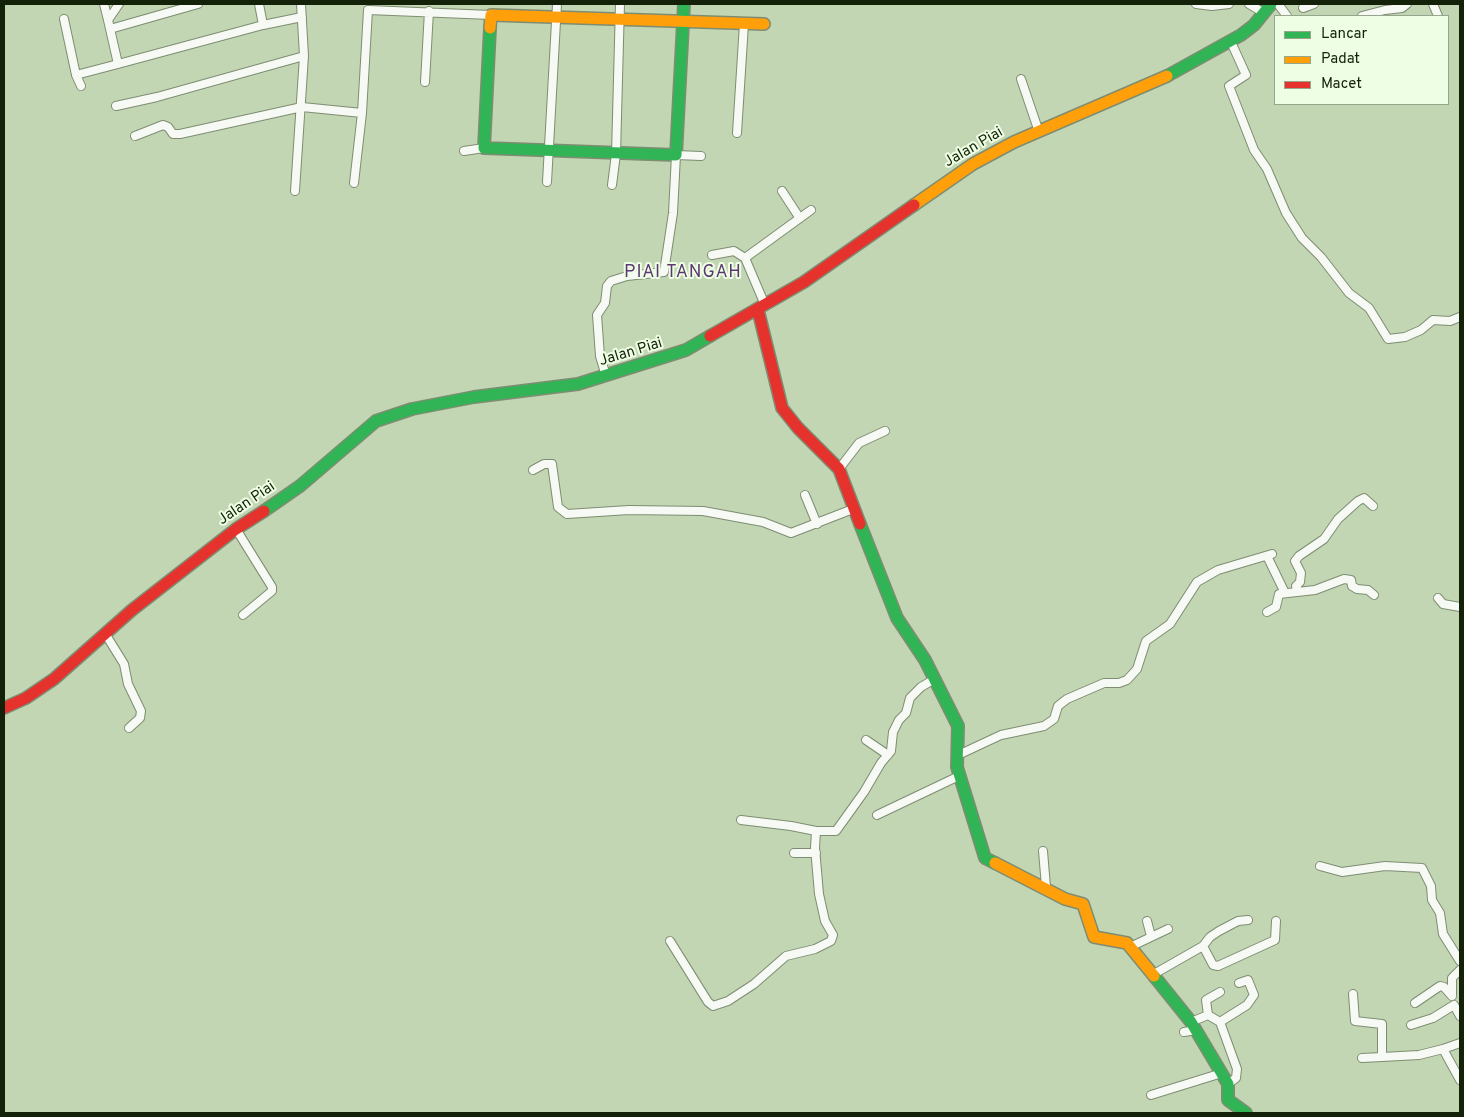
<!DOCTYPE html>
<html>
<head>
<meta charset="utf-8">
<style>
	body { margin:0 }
	#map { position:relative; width:1464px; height:1117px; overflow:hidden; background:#c2d6b3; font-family:Overpass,sans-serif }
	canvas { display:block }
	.frame { position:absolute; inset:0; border:5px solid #132108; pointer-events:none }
	.legend { position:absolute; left:1274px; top:15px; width:175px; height:90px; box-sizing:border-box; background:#eefee4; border:1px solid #96a68c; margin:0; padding:6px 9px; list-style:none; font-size:15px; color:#132108 }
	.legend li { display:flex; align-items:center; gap:10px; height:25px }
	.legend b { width:25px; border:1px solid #96a68c }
</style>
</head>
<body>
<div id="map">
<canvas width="1464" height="1117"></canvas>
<div class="frame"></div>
<ul class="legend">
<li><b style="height:6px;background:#30b455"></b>Lancar</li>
<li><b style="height:6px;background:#ff9f0a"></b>Padat</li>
<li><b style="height:6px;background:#e5322d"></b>Macet</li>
</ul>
</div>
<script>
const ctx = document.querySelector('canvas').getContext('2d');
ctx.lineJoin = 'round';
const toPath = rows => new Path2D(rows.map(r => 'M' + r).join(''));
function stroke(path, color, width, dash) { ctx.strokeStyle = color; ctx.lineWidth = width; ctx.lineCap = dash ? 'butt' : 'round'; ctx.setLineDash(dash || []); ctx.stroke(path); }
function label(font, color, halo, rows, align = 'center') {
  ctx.font = font + ' Overpass,sans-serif'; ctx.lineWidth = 4; ctx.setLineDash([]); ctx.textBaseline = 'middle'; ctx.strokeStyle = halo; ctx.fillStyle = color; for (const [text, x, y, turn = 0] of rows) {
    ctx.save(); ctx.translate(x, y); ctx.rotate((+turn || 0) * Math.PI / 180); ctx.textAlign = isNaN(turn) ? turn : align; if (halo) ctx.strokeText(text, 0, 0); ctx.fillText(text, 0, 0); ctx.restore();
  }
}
const street = toPath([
	[104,4,108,20],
	[119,4,108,20,118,64,263,25,259,4],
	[301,4,304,56],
	[1196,4,1212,6,1229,4],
	[1249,4,1264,13],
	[1278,4,1287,16],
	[1433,4,1438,16],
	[1303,8,1314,4],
	[1362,16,1385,10,1402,8,1407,4],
	[64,19,76,75,81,86],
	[263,25,302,17],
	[110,29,198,4],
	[1231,42,1246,75,1229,86,1254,150,1267,169,1286,213,1302,238,1321,257,1349,293,1369,308,1388,339,1405,337,1421,330,1433,320,1450,321,1460,317],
	[76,75,118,64],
	[1021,79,1039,132],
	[425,82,429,11],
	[116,106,157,97,304,56,295,191],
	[737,133,744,24],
	[135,136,163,125,168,127,173,134,180,134,302,107,362,113],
	[464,151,484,148],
	[547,182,557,4],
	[354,183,362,113,368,10,491,15],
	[612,185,616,154,620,4],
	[782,191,799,217],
	[712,255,734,251,745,258,811,210],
	[745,258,765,305],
	[606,376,600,356,597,315,605,303,607,286,611,281,627,276,664,272,673,213,676,155,701,156],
	[839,469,859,443,885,431],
	[533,470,544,464,552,464,558,507,567,514,629,510,703,511,763,522,791,533,853,509],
	[805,495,817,524],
	[236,529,272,587,272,591,243,615],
	[1267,556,1285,593],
	[1298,592,1296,586,1300,582,1301,573,1295,561,1299,556,1324,539,1338,519,1358,501,1364,498,1373,506],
	[1438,598,1443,604,1460,607],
	[1267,612,1276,607,1279,594,1315,590,1344,579,1351,580,1352,586,1357,589,1368,590,1374,595],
	[106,635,124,664,128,684,141,711,140,718,129,728],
	[866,740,888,755],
	[956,756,1001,735,1044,726,1054,719,1058,706,1067,699,1104,683,1119,683,1127,680,1137,669,1146,641,1170,624,1197,582,1218,570,1272,554],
	[877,815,959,776],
	[741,820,791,826,816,831,836,831,864,792,881,763,891,751,893,732,899,720,906,713,910,698,921,687,933,680],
	[1043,851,1046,887],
	[794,853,816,853],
	[1320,866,1342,872,1385,866,1422,868,1431,886,1432,900,1440,913,1443,934,1460,961],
	[1147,921,1151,936],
	[670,941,708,1002,713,1006,728,1001,754,984,786,956,815,949,831,941,833,935,825,921,819,894,815,848,816,831],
	[1203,946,1213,965,1218,966,1275,940,1276,921],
	[1130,947,1168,929],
	[1154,974,1203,946,1210,937,1219,931,1238,921,1248,920],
	[1353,994,1355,1021,1382,1024,1382,1057,1419,1055,1443,1049],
	[1452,996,1452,978,1460,970],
	[1415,1003,1440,986,1444,987,1452,996],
	[1208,1015,1206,1000,1220,992],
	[1191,1022,1208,1015,1220,1022,1237,1069,1236,1078,1228,1084],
	[1220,1022,1247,1005,1254,995,1248,980,1239,983],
	[1411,1025,1433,1018,1454,1005,1460,1016],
	[1184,1032,1196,1030],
	[1460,1043,1443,1049,1460,1080],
	[1362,1058,1382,1057],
	[1151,1095,1222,1073]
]);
const fast = toPath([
	[490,28,484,148,676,155,684,4],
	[1167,76,1241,35,1254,25,1271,4],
	[264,511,300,486,376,421,412,409,474,397,578,384,686,350,710,336],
	[860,524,897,618,925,660,958,726,957,767,985,858,995,863],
	[1154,976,1191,1022,1228,1084,1228,1100,1246,1113]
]);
const slow = toPath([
	[490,28,491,15,764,24],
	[914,205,973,164,1014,142,1167,76],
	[995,863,1065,899,1083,904,1094,937,1127,943,1154,976]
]);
const jam = toPath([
	[758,310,782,408,798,428,839,469,860,524],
	[710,336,804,282,914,205],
	[4,708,26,698,54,679,132,610,236,529,264,511]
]);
const streetNames = [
	["Jalan Piai",974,148,-30],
	["Jalan Piai",631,353,-17],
	["Jalan Piai",247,504,-34]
];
const quarterNames = [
	["PIAI TANGAH",683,273]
];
stroke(street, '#7e8d72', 10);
stroke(fast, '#7e8d72', 14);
stroke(slow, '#7e8d72', 14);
stroke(jam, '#7e8d72', 14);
stroke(street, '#f6f9f4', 8);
stroke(fast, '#30b455', 11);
stroke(slow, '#ff9f0a', 11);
stroke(jam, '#e5322d', 11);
label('15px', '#132108', '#eefee4', streetNames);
ctx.letterSpacing = '1px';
label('18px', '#5c3770', '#eefee4', quarterNames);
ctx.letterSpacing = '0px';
</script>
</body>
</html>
